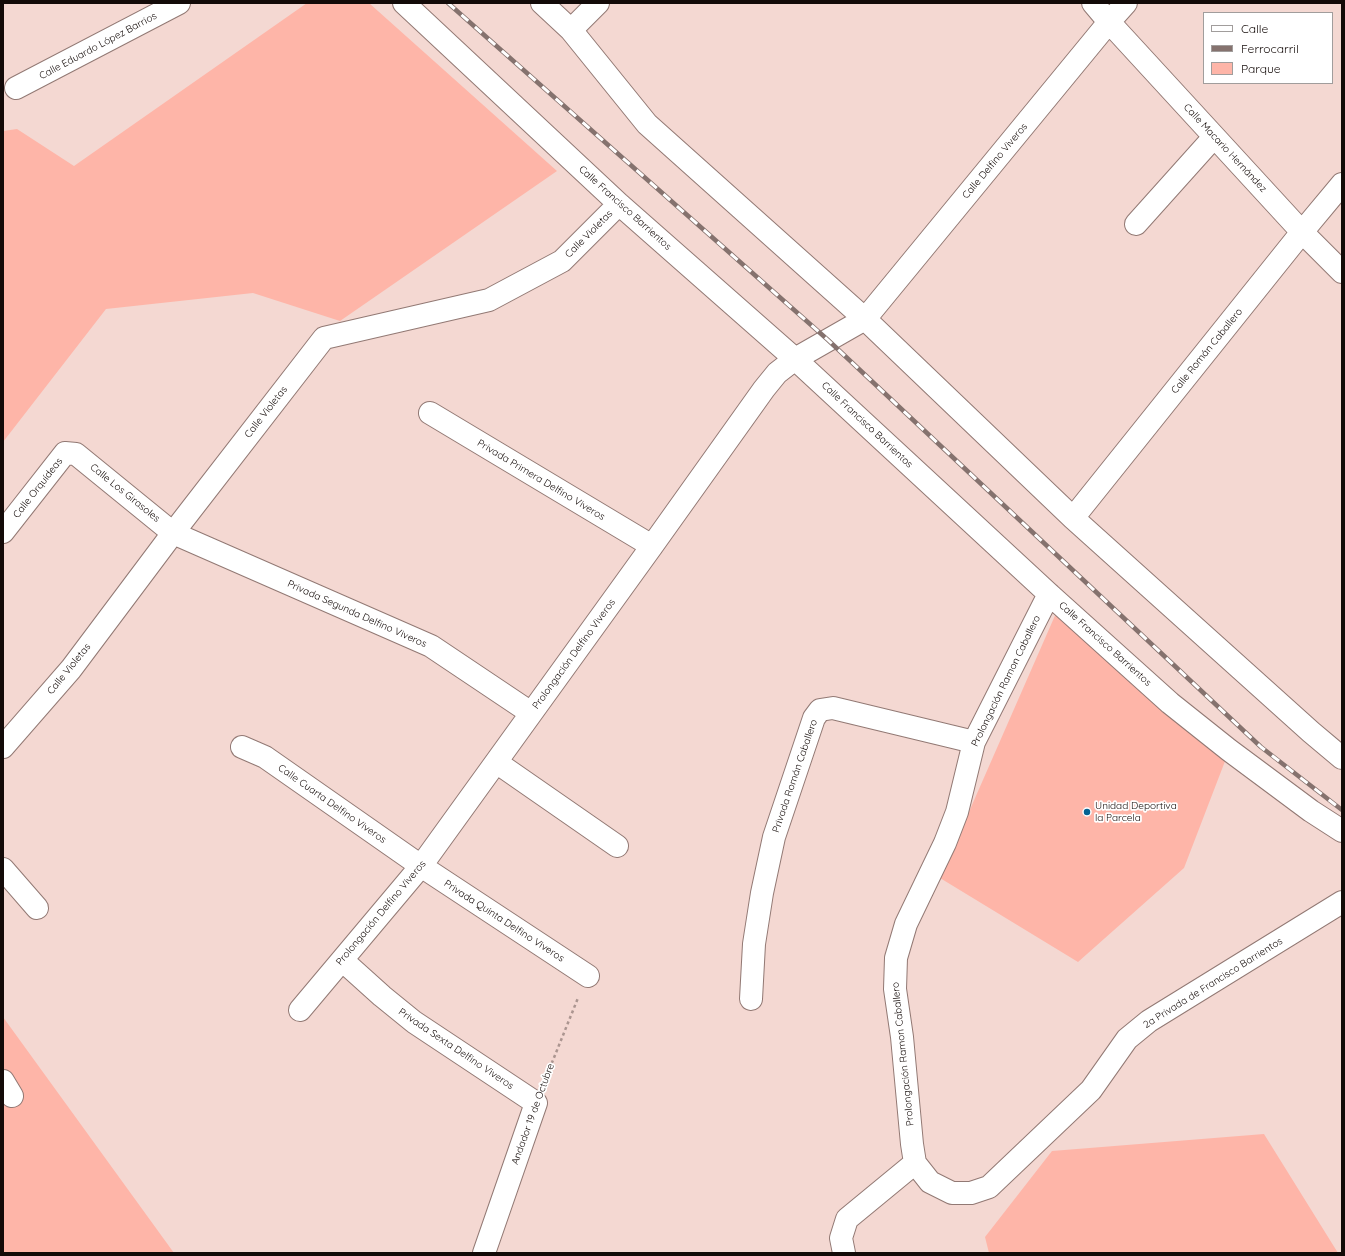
<!DOCTYPE html>
<html>
<head>
<meta charset="utf-8">
<style>
	body { margin:0 }
	#map { position:relative; width:1345px; height:1256px; overflow:hidden; background:#f4d8d2; font-family:Quicksand,sans-serif }
	canvas { display:block }
	.frame { position:absolute; inset:0; border:4px solid #130a08; pointer-events:none }
	.legend { position:absolute; left:1203px; top:12px; width:130px; height:72px; box-sizing:border-box; background:#fff; border:1px solid #a19d9c; margin:0; padding:5px 7px; list-style:none; font-size:12px; color:#130a08 }
	.legend li { display:flex; align-items:center; gap:8px; height:20px }
	.legend b { width:20px; border:1px solid #a19d9c }
</style>
</head>
<body>
<div id="map">
<canvas width="1345" height="1256"></canvas>
<div class="frame"></div>
<ul class="legend">
<li><b style="height:5px;background:#fff"></b>Calle</li>
<li><b style="height:5px;background:#85726e"></b>Ferrocarril</li>
<li><b style="height:11px;background:#feb5a8"></b>Parque</li>
</ul>
</div>
<script>
const ctx = document.querySelector('canvas').getContext('2d');
ctx.lineJoin = 'round';
function paint(path, color) { ctx.fillStyle = color; ctx.fill(path, 'evenodd'); }
const toPath = rows => new Path2D(rows.map(r => 'M' + r).join(''));
function stroke(path, color, width, dash) { ctx.strokeStyle = color; ctx.lineWidth = width; ctx.lineCap = dash ? 'butt' : 'round'; ctx.setLineDash(dash || []); ctx.stroke(path); }
function label(font, color, halo, rows, align = 'center') {
  ctx.font = font + ' Quicksand,sans-serif'; ctx.lineWidth = 3.5; ctx.setLineDash([]); ctx.textBaseline = 'middle'; ctx.strokeStyle = halo; ctx.fillStyle = color; for (const [text, x, y, turn = 0] of rows) {
    ctx.save(); ctx.translate(x, y); ctx.rotate((+turn || 0) * Math.PI / 180); ctx.textAlign = isNaN(turn) ? turn : align; if (halo) ctx.strokeText(text, 0, 0); ctx.fillText(text, 0, 0); ctx.restore();
  }
}
const green = toPath([
	[307,3,369,3,557,171,340,321,253,293,106,309,3,442,3,131,17,129,74,166],
	[1057,611,1227,756,1184,868,1078,962,940,878],
	[3,1017,174,1253,3,1253],
	[1264,1134,1338,1253,989,1253,985,1237,1052,1151]
]);
const path = toPath([
	[545,1080,578,998]
]);
const street = toPath([
	[404,3,619,204,795,359,1049,594,1170,703,1229,750,1311,811,1342,831],
	[542,3,571,30,647,124,865,319,1073,518,1311,732,1342,758],
	[1093,3,1109,22,1302,232,1342,272],
	[571,30,598,3],
	[16,88,179,3],
	[1136,224,1214,137],
	[430,413,652,546],
	[1073,518,1302,232,1342,184],
	[3,532,65,453,76,454,173,533,431,646,531,713],
	[1049,594,974,742,957,812,945,843,906,924,896,958,895,989,902,1037,912,1144,915,1163,930,1182,952,1193,971,1193,989,1187,1091,1090,1127,1039,1149,1021,1342,902],
	[3,747,71,669,173,533,324,338,489,300,562,261,619,204],
	[242,747,265,757,421,866,588,976],
	[496,762,617,846],
	[3,869,37,908],
	[342,960,382,996,414,1022,536,1103,484,1253],
	[751,999,754,944,762,893,774,837,814,718,820,710,833,708,974,742],
	[300,1010,421,866,652,546,764,389,777,373,795,359,865,319,1109,22,1126,3],
	[3,1081,12,1096],
	[844,1253,841,1238,847,1219,915,1163]
]);
const rail = toPath([
	[448,3,828,340,1261,747,1342,810]
]);
const markers = [
	[1087,812,4,"#046393"]
];
const streetNames = [
	["Calle Eduardo López Barrios",98,46,-28],
	["Calle Macario Hernández",1225,148,47],
	["Calle Delfino Viveros",995,161,-50],
	["Calle Francisco Barrientos",625,208,42],
	["Calle Violetas",589,234,-45],
	["Calle Román Caballero",1207,351,-51],
	["Calle Violetas",266,412,-52],
	["Calle Francisco Barrientos",867,425,43],
	["Privada Primera Delfino Viveros",541,480,31],
	["Calle Orquídeas",38,488,-52],
	["Calle Los Girasoles",125,493,39],
	["Privada Segunda Delfino Viveros",357,614,24],
	["Calle Francisco Barrientos",1105,644,42],
	["Prolongación Delfino Viveros",574,654,-54],
	["Calle Violetas",69,669,-51],
	["Prolongación Ramon Caballero",1006,681,-64],
	["Privada Román Caballero",795,776,-71],
	["Calle Cuarta Delfino Viveros",332,804,35],
	["Prolongación Delfino Viveros",381,913,-50],
	["Privada Quinta Delfino Viveros",504,921,33],
	["2a Privada de Francisco Barrientos",1213,983,-32],
	["Privada Sexta Delfino Viveros",456,1049,34],
	["Prolongación Ramon Caballero",903,1054,-96],
	["Andador 19 de Octubre",533,1114,-70]
];
const poiNames = [
	["Unidad Deportiva",1095,806],
	["la Parcela",1095,818]
];
paint(green, '#feb5a8');
stroke(street, '#927974', 24);
stroke(path, '#ab9590', 2.5, [3, 3]);
stroke(street, '#fff', 22);
stroke(rail, '#85726e', 4.5);
stroke(rail, '#fff', 3, [9]);
for (const [x, y, r, color] of markers) { const dot = new Path2D(); dot.arc(x, y, r, 0, 2 * Math.PI); ctx.fillStyle = color; ctx.fill(dot); stroke(dot, '#fff', 1.5); }
label('10px', '#130a08', '#fff', streetNames);
label('10px', '#130a08', '#fff', poiNames, 'left');
</script>
</body>
</html>
